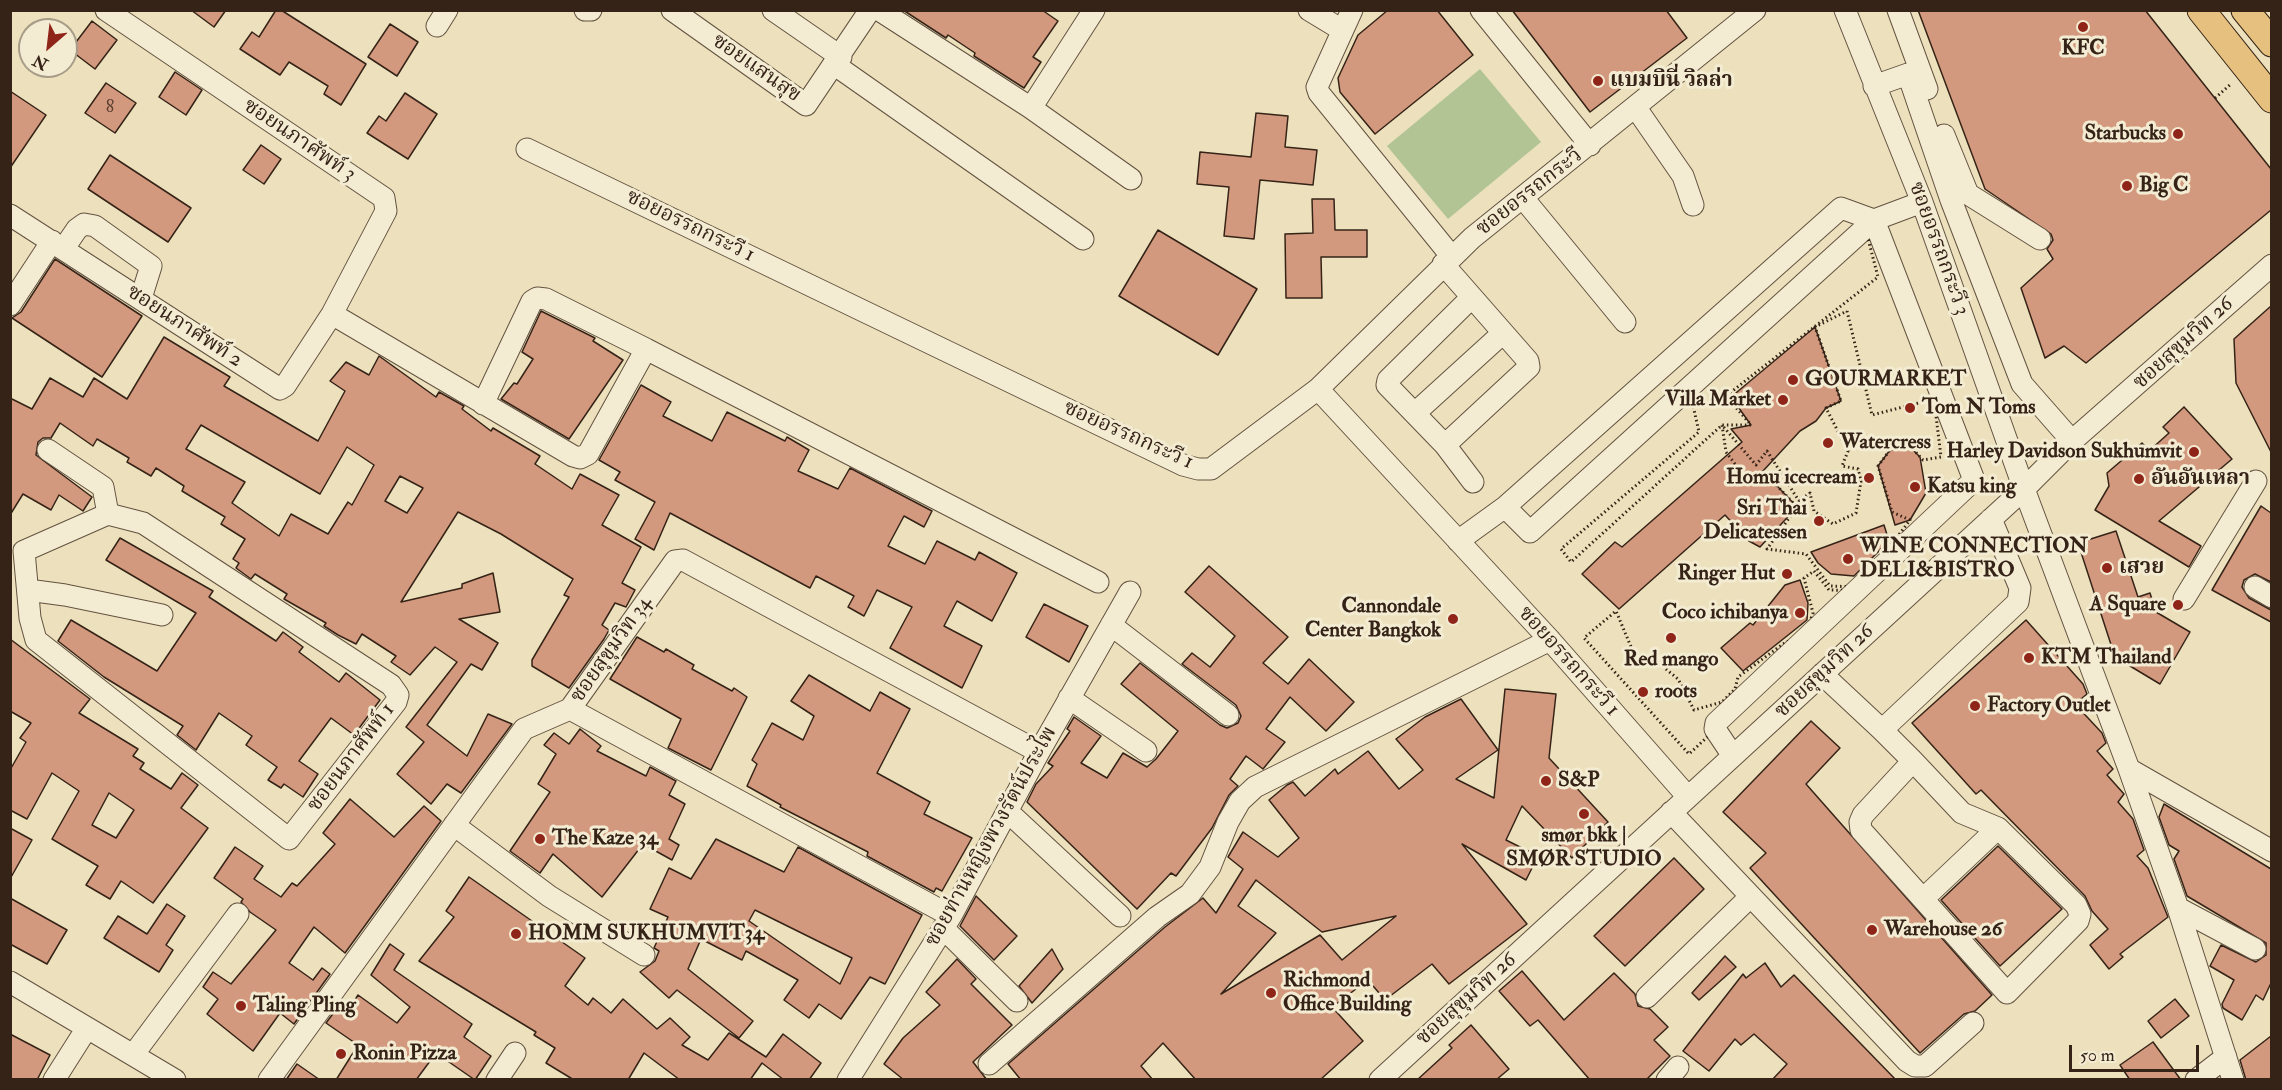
<!DOCTYPE html>
<html>
<head>
<meta charset="utf-8">
<style>
	body { margin:0 }
	#map { position:relative; width:2282px; height:1090px; overflow:hidden; background:#ece1bc; font-family:"IM FELL Double Pica",serif }
	canvas { display:block }
	.frame { position:absolute; inset:0; border:12px solid #352317; pointer-events:none }
	.north { position:absolute; left:18px; top:18px; width:60px; height:60px; box-sizing:border-box; background:#f3ecd3; border:2px solid #a79c88; border-radius:50%; rotate:208deg; font-size:16px; font-weight:700; line-height:24px; text-align:center; color:#352317 }
	.north::after { content:''; display:block; margin:auto; width:21px; height:27px; background:#8f2418; clip-path:polygon(50% 0,100% 100%,50% 72%,0 100%) }
	.scale { position:absolute; left:2069px; top:1045px; width:130px; height:27px; box-sizing:border-box; border:3px solid #352317; border-top:0; padding-left:8px; font-size:18px; line-height:21px; white-space:nowrap; color:#352317; -webkit-text-stroke:4px #f3ecd3; paint-order:stroke }
</style>
</head>
<body>
<div id="map">
<canvas width="2282" height="1090"></canvas>
<div class="frame"></div>
<div class="north">N</div>
<div class="scale">50 m</div>
</div>
<script>
const ctx = document.querySelector('canvas').getContext('2d');
ctx.lineJoin = 'round';
function paint(path, color) { ctx.fillStyle = color; ctx.fill(path, 'evenodd'); }
const toPath = rows => new Path2D(rows.map(r => 'M' + r).join(''));
function stroke(path, color, width, dash) { ctx.strokeStyle = color; ctx.lineWidth = width; ctx.lineCap = dash ? 'butt' : 'round'; ctx.setLineDash(dash || []); ctx.stroke(path); }
function label(font, color, halo, rows, align = 'center') {
  ctx.font = font + ' "IM FELL Double Pica","Noto Serif Thai",serif'; ctx.lineWidth = 6; ctx.setLineDash([]); ctx.textBaseline = 'middle'; ctx.strokeStyle = halo; ctx.fillStyle = color; for (const [text, x, y, turn = 0] of rows) {
    ctx.save(); ctx.translate(x, y); ctx.rotate((+turn || 0) * Math.PI / 180); ctx.textAlign = isNaN(turn) ? turn : align; if (halo) ctx.strokeText(text, 0, 0); ctx.fillText(text, 0, 0); ctx.restore();
  }
}
const green = toPath([
	[1480,69,1541,142,1448,219,1387,146]
]);
const building = toPath([
	[191,10,226,10,214,27,191,10],
	[276,10,281,10,366,64,341,105,324,94,328,86,289,62,280,75,240,49,252,32,259,37,276,10],
	[903,10,1042,10,1058,21,1033,57,1041,62,1024,88,974,56,975,53,948,35,946,38,903,10],
	[1388,10,1437,10,1473,55,1375,134,1340,92,1338,78,1358,35,1388,10],
	[1512,10,1666,10,1687,38,1590,112,1512,10],
	[1918,10,2145,10,2271,169,2271,210,2086,363,2064,346,2045,358,2021,288,2053,259,2047,249,2053,240,2051,234,1985,189,1918,10],
	[92,21,117,40,95,69,70,50,92,21],
	[390,24,418,42,397,76,368,57,390,24],
	[175,72,202,90,186,115,159,97,175,72],
	[106,83,136,103,115,133,85,113,106,83],
	[10,91,46,115,10,168,10,91],
	[405,93,437,114,408,159,367,133,379,116,386,121,405,93],
	[1256,113,1288,116,1285,147,1317,150,1313,185,1260,180,1254,239,1224,236,1229,187,1197,184,1200,152,1251,157,1256,113],
	[261,145,281,159,264,184,243,170,261,145],
	[110,155,191,208,168,242,88,189,110,155],
	[1312,199,1334,199,1335,230,1367,230,1367,257,1321,257,1322,298,1286,298,1285,234,1313,233,1312,199],
	[1158,230,1257,289,1218,355,1119,296,1158,230],
	[55,259,142,316,102,377,12,318,21,312,55,259],
	[2271,306,2271,452,2236,383,2234,339,2271,306],
	[541,311,595,338,593,341,623,360,569,439,501,399,514,383,517,384,533,359,522,352,541,311],
	[1815,327,1841,401,1826,408,1816,421,1800,431,1763,471,1797,507,1760,547,1749,541,1725,515,1619,609,1582,574,1615,542,1622,547,1742,442,1731,429,1751,425,1731,397,1815,327],
	[164,337,230,377,224,386,318,441,345,391,330,381,346,362,369,375,379,356,436,397,439,392,464,406,462,409,491,431,493,428,540,456,535,464,572,489,580,474,619,495,602,525,641,547,622,583,635,590,626,607,615,603,602,625,609,630,604,639,569,688,532,666,532,660,569,597,564,595,573,579,501,534,458,512,401,602,462,588,462,584,493,573,500,612,459,619,498,643,482,670,471,664,427,725,467,756,488,714,512,724,461,793,447,784,431,804,397,774,424,742,406,727,457,662,435,647,410,675,391,662,396,656,362,634,356,644,338,635,324,626,326,623,284,599,287,594,255,574,251,579,236,568,239,563,233,559,245,539,221,524,225,517,182,491,184,486,156,468,151,476,127,462,129,458,97,439,93,446,60,423,51,438,43,438,38,442,36,455,92,497,83,511,59,495,51,510,23,494,10,515,10,398,32,409,50,378,83,397,94,378,127,399,164,337],
	[201,425,320,494,347,447,374,465,352,505,348,502,328,534,291,514,279,536,232,503,245,482,186,449,201,425],
	[400,476,423,488,407,513,385,501,400,476],
	[641,385,671,402,663,416,712,441,727,412,785,441,787,437,809,450,798,471,838,489,850,468,932,511,924,527,904,516,888,546,925,564,937,541,975,560,979,552,1017,573,992,621,957,601,944,626,982,646,962,688,890,648,912,607,877,590,864,616,848,607,854,596,816,576,810,588,670,513,654,550,635,539,655,502,615,480,620,472,599,460,641,385],
	[2184,407,2232,459,2159,521,2201,546,2189,567,2095,510,2109,486,2107,473,2142,443,2149,451,2169,433,2163,427,2184,407],
	[1905,442,1920,457,1926,493,1910,520,1895,525,1878,466,1890,450,1905,442],
	[2261,506,2271,513,2271,582,2255,574,2244,580,2242,587,2249,598,2271,610,2271,622,2212,590,2261,506],
	[1884,525,1889,541,1854,576,1831,574,1818,563,1811,552,1884,525],
	[2116,531,2138,597,2150,593,2156,612,2190,632,2160,684,2115,657,2078,543,2116,531],
	[120,538,213,591,209,597,276,641,283,632,303,647,299,652,339,682,346,673,380,700,354,735,331,718,299,761,318,774,303,797,284,784,281,788,268,780,277,767,246,745,252,736,219,713,196,750,177,735,183,726,104,677,58,641,71,620,157,671,196,613,106,560,120,538],
	[1209,566,1288,637,1263,663,1288,684,1309,659,1354,702,1326,731,1290,697,1266,729,1285,742,1263,769,1246,756,1230,779,1238,786,1229,795,1212,828,1176,876,1171,873,1137,909,1027,802,1036,784,1053,766,1048,763,1070,731,1067,729,1074,717,1101,736,1081,763,1107,778,1123,753,1147,767,1156,759,1178,731,1121,684,1140,663,1220,725,1227,728,1238,723,1241,716,1236,705,1182,664,1192,653,1210,667,1235,636,1185,592,1209,566],
	[1800,580,1808,603,1807,620,1743,671,1721,648,1750,623,1753,625,1785,585,1800,580],
	[1044,604,1088,626,1069,662,1026,637,1044,604],
	[2026,620,2083,684,2087,694,2075,704,2102,733,2106,743,2097,751,2113,769,2107,775,2124,794,2118,802,2133,819,2144,850,2137,856,2148,868,2168,917,2120,954,2123,957,2109,969,2090,945,2108,929,2092,911,2085,896,1981,790,1976,794,1912,723,2026,620],
	[637,637,664,652,666,649,694,665,692,669,732,691,734,688,747,697,711,770,668,748,681,719,610,679,637,637],
	[10,639,90,699,79,713,138,749,133,756,144,763,140,769,171,789,182,773,198,785,181,808,208,828,153,903,121,881,110,899,86,885,98,866,52,839,79,791,52,773,27,819,10,810,10,770,26,742,20,738,31,723,10,711,10,639],
	[109,793,134,810,116,838,92,825,109,793],
	[809,675,870,711,880,692,910,709,877,773,930,802,924,814,972,838,942,891,936,888,934,892,867,856,868,852,780,807,781,805,747,786,757,764,752,760,772,723,803,740,814,716,791,701,809,675],
	[1505,689,1556,694,1549,758,1608,822,1572,858,1522,806,1506,840,1538,856,1526,880,1462,844,1527,924,1449,984,1432,964,1385,1000,1368,980,1332,1007,1363,1041,1320,1080,1196,1080,1163,1043,1141,1066,1153,1080,1021,1080,1008,1064,1165,927,1203,898,1216,913,1243,869,1228,857,1243,832,1278,857,1299,838,1269,800,1287,785,1293,782,1305,796,1335,769,1338,774,1368,751,1399,789,1423,770,1396,739,1425,717,1461,699,1498,750,1456,779,1494,798,1505,689],
	[1256,880,1322,932,1396,916,1342,960,1320,935,1221,994,1276,933,1238,906,1256,880],
	[1811,721,1840,748,1806,784,1992,995,1975,1011,1964,1014,1920,1053,1750,868,1766,853,1723,812,1811,721],
	[580,729,601,746,597,751,646,776,650,767,676,781,669,795,685,804,669,839,679,845,672,860,643,844,602,897,553,854,540,873,510,851,550,792,538,784,556,754,544,745,554,733,569,744,580,729],
	[350,799,394,837,424,806,441,821,345,953,314,927,289,963,313,980,322,968,330,974,294,1024,280,1013,253,1051,207,1014,218,999,203,987,213,972,231,984,276,930,250,912,241,902,243,899,214,878,235,847,263,866,254,879,281,897,292,883,297,886,335,844,323,833,350,799],
	[2164,804,2271,869,2271,983,2263,1000,2256,995,2242,1020,2223,1008,2222,1004,2234,980,2210,966,2221,945,2256,962,2266,955,2266,943,2187,896,2174,859,2179,851,2169,845,2159,817,2164,804],
	[10,828,32,840,10,879,10,828],
	[716,839,784,872,798,847,922,915,885,984,870,977,841,1019,819,1004,809,1018,784,1000,798,980,746,951,742,960,701,939,688,969,753,1021,739,1038,677,990,669,998,640,972,655,961,659,951,654,948,668,917,650,909,669,868,691,879,716,839],
	[755,910,852,958,840,984,749,921,755,910],
	[1998,846,2062,909,2000,966,1941,900,1998,846],
	[1674,858,1704,889,1625,966,1594,936,1674,858],
	[469,877,585,958,565,986,588,1005,593,998,611,1013,623,999,657,1029,670,1018,690,1037,682,1045,708,1060,729,1033,766,1057,783,1034,821,1063,809,1080,784,1080,762,1063,750,1080,680,1080,644,1053,628,1080,574,1080,546,1063,555,1048,534,1035,536,1032,419,961,454,917,446,911,469,877],
	[976,896,1017,936,994,960,960,926,976,896],
	[10,898,67,930,47,964,10,944,10,898],
	[167,904,185,916,166,945,173,950,159,972,104,938,118,916,147,934,167,904],
	[390,944,404,954,394,970,472,1024,464,1037,491,1056,475,1080,436,1053,416,1080,336,1080,358,1045,326,1023,338,1007,347,1013,358,995,397,1023,410,1007,371,975,390,944],
	[1052,949,1063,969,1032,1003,1019,986,1052,949],
	[1725,956,1736,967,1699,1000,1692,993,1725,956],
	[957,959,976,979,971,984,1012,1025,973,1062,987,1080,904,1080,884,1064,903,1038,940,1005,926,992,957,959],
	[1765,963,1781,987,1794,975,1896,1080,1772,1080,1787,1064,1754,1034,1741,1045,1735,1039,1709,1071,1683,1051,1743,974,1746,978,1765,963],
	[1522,971,1564,1020,1614,973,1635,994,1638,1006,1650,1009,1668,1027,1654,1040,1670,1056,1646,1080,1590,1080,1538,1020,1530,1026,1499,991,1522,971],
	[2175,999,2189,1016,2161,1038,2148,1021,2175,999],
	[1471,1025,1509,1069,1496,1080,1417,1080,1452,1048,1449,1045,1471,1025],
	[10,1034,50,1055,37,1080,10,1080,10,1034],
	[2271,1036,2271,1080,2246,1080,2240,1060,2271,1036],
	[2153,1042,2181,1080,2130,1080,2120,1065,2153,1042],
	[297,1064,320,1080,286,1080,297,1064]
]);
const path = toPath([
	[2215,98,2231,84],
	[1866,231,1878,277,1726,396,1751,425,1722,425,1571,562,1561,549,1699,432,1690,392,1866,231],
	[1847,311,1872,415,1934,399,1941,457,1923,460,1910,446,1890,450,1878,466,1892,512,1910,520,1860,587,1830,586,1806,554,1767,549,1797,507,1764,472,1750,484,1726,452,1722,425,1756,465,1767,451,1799,501,1810,493,1814,511,1833,524,1856,513,1861,481,1858,469,1842,466,1848,451,1826,408,1841,401,1815,327,1847,311],
	[1814,571,1829,590,1865,591,1689,754,1584,638,1616,611,1634,654,1661,665,1678,679,1694,710,1722,702,1735,689,1738,677,1783,644,1806,632,1813,613,1804,578,1814,571]
]);
const minor = toPath([
	[585,10,591,10],
	[672,10,806,105,870,10],
	[773,10,841,57],
	[879,10,1031,108,1131,179],
	[1309,10,1342,30],
	[1352,10,1317,87,1319,93,1452,257],
	[1481,10,1590,145],
	[1845,10,1922,202,2024,489,2129,769,2178,908,2233,1080],
	[1898,10,1927,89],
	[437,26,447,10],
	[835,65,1083,239],
	[1874,86,1908,74,1951,200,2022,384,2072,441],
	[1031,108,1094,10],
	[1636,108,1683,176,1693,205],
	[1944,135,1968,194,2040,239],
	[527,149,1183,465,1198,469,1211,469,1318,389,1550,640,1688,797],
	[1523,198,1625,322],
	[10,215,280,389,285,386,332,314,386,211,384,198,106,10],
	[64,248,77,229,84,224,95,226,151,266,141,298],
	[1443,264,1528,361,1529,367,1445,445,1387,385,1388,380,1471,298],
	[10,305,52,241],
	[332,314,573,456,580,458,588,454,646,349,1098,582],
	[1318,389,1472,238,1755,10],
	[483,404,532,301,537,298,546,299,646,349],
	[1415,413,1503,333],
	[1445,445,1473,482],
	[48,450,103,487,108,514],
	[1505,507,1841,208,1874,220,1974,480,1716,723,1715,729,1733,756],
	[108,514,143,523,391,685,398,695,396,702,289,839,36,640,30,618,24,551,108,514],
	[1458,541,1505,507,1530,532,1874,220,1922,202],
	[2255,587,2272,597],
	[28,590,65,595,162,615],
	[2184,599,2256,481],
	[1111,625,1228,715],
	[1822,674,1882,730,1913,761,1962,813,1998,828,2076,905,2080,914,2078,921,2007,993,1861,830,1860,822,1863,815,1913,761],
	[1069,698,1146,751],
	[570,709,951,916],
	[1882,730,2018,602,2020,588,1991,519],
	[2129,769,2272,851],
	[1007,811,1120,916],
	[1671,812,1907,1061,1915,1066,1925,1066,1973,1023],
	[454,825,549,896,644,955],
	[1923,899,1998,828],
	[2178,908,2255,949],
	[943,928,1017,1001],
	[10,982,175,1080],
	[1647,997,1750,897],
	[133,1055,238,914],
	[989,1064,1157,917,1190,894,1210,867,1228,822,1240,801,1255,787,1550,640],
	[54,1080,87,1028],
	[269,1080,524,729,570,709,675,561,683,560,1039,752],
	[497,1080,515,1053],
	[848,1080,951,916,1039,752,1130,592],
	[1380,1080,2024,489,2072,441,2272,265],
	[1667,1080,1678,1067],
	[2196,1080,2226,1057]
]);
const major = toPath([
	[2201,10,2272,99],
	[2245,10,2272,43]
]);
const markers = [
	[2083,27,6,"#8f2418"],
	[1598,81,6,"#8f2418"],
	[2178,134,6,"#8f2418"],
	[2127,186,6,"#8f2418"],
	[1793,380,6,"#8f2418"],
	[1783,400,6,"#8f2418"],
	[1910,408,6,"#8f2418"],
	[1828,443,6,"#8f2418"],
	[2194,452,6,"#8f2418"],
	[1869,478,6,"#8f2418"],
	[2139,479,6,"#8f2418"],
	[1915,487,6,"#8f2418"],
	[1819,521,6,"#8f2418"],
	[1848,559,6,"#8f2418"],
	[2107,568,6,"#8f2418"],
	[1787,574,6,"#8f2418"],
	[2178,605,6,"#8f2418"],
	[1800,613,6,"#8f2418"],
	[1453,619,6,"#8f2418"],
	[1671,638,6,"#8f2418"],
	[2029,658,6,"#8f2418"],
	[1643,692,6,"#8f2418"],
	[1975,706,6,"#8f2418"],
	[1546,781,6,"#8f2418"],
	[1584,814,6,"#8f2418"],
	[540,839,6,"#8f2418"],
	[1872,930,6,"#8f2418"],
	[516,934,6,"#8f2418"],
	[1271,993,6,"#8f2418"],
	[241,1006,6,"#8f2418"],
	[341,1054,6,"#8f2418"]
];
const numberNames = [
	["8",110,108]
];
const poiNames = [
	["KFC",2083,49,"center"],
	["แบมบินี่ วิลล่า",1610,81],
	["Starbucks",2166,134,"right"],
	["Big C",2139,186],
	["GOURMARKET",1805,380],
	["Villa Market",1771,400,"right"],
	["Tom N Toms",1922,408],
	["Watercress",1840,443],
	["Harley Davidson Sukhumvit",2182,452,"right"],
	["Homu icecream",1857,478,"right"],
	["อันอันเหลา",2151,479],
	["Katsu king",1927,487],
	["Sri Thai",1807,509,"right"],
	["Delicatessen",1807,533,"right"],
	["WINE CONNECTION",1860,547],
	["DELI&BISTRO",1860,571],
	["เสวย",2119,568],
	["Ringer Hut",1775,574,"right"],
	["A Square",2166,605,"right"],
	["Cannondale",1441,607,"right"],
	["Center Bangkok",1441,631,"right"],
	["Coco ichibanya",1788,613,"right"],
	["KTM Thailand",2041,658],
	["Red mango",1671,660,"center"],
	["roots",1655,692],
	["Factory Outlet",1987,706],
	["S&P",1558,781],
	["smør bkk |",1584,836,"center"],
	["SMØR STUDIO",1584,860,"center"],
	["The Kaze 34",552,839],
	["Warehouse 26",1884,930],
	["HOMM SUKHUMVIT34",528,934],
	["Richmond",1283,981],
	["Office Building",1283,1005],
	["Taling Pling",253,1006],
	["Ronin Pizza",353,1054]
];
const streetNames = [
	["ซอยแสนสุข",756,69,35],
	["ซอยนภาศัพท์ 3",299,141,34],
	["ซอยอรรถกระวี",1530,193,-38],
	["ซอยอรรถกระวี 1",690,227,26],
	["ซอยอรรถกระวี 3",1938,249,70],
	["ซอยนภาศัพท์ 2",184,327,33],
	["ซอยสุขุมวิท 26",2184,344,-42],
	["ซอยอรรถกระวี 1",1128,436,24],
	["ซอยสุขุมวิท 34",612,650,-55],
	["ซอยอรรถกระวี 1",1568,662,48],
	["ซอยสุขุมวิท 26",1825,672,-43],
	["ซอยนภาศัพท์ 1",352,758,-53],
	["ซอยท่านหญิงพวงรัตน์ประไพ",992,837,-61],
	["ซอยสุขุมวิท 26",1467,1000,-42]
];
paint(green, '#b3c494');
paint(building, '#d3997e');
stroke(building, '#352317', 1.5);
stroke(minor, '#635240', 23);
stroke(major, '#352317', 29);
stroke(path, '#352317', 3, [1.5, 3]);
stroke(minor, '#f3ecd3', 21);
stroke(major, '#e6c07e', 27);
for (const [x, y, r, color] of markers) { const dot = new Path2D(); dot.arc(x, y, r, 0, 2 * Math.PI); ctx.fillStyle = color; ctx.fill(dot); stroke(dot, '#f3ecd3', 2); }
label('18px', '#5c4031', null, numberNames);
label('bold 21px', '#352317', '#f3ecd3', poiNames, 'left');
label('21px', '#352317', '#f3ecd3', streetNames);
</script>
</body>
</html>
